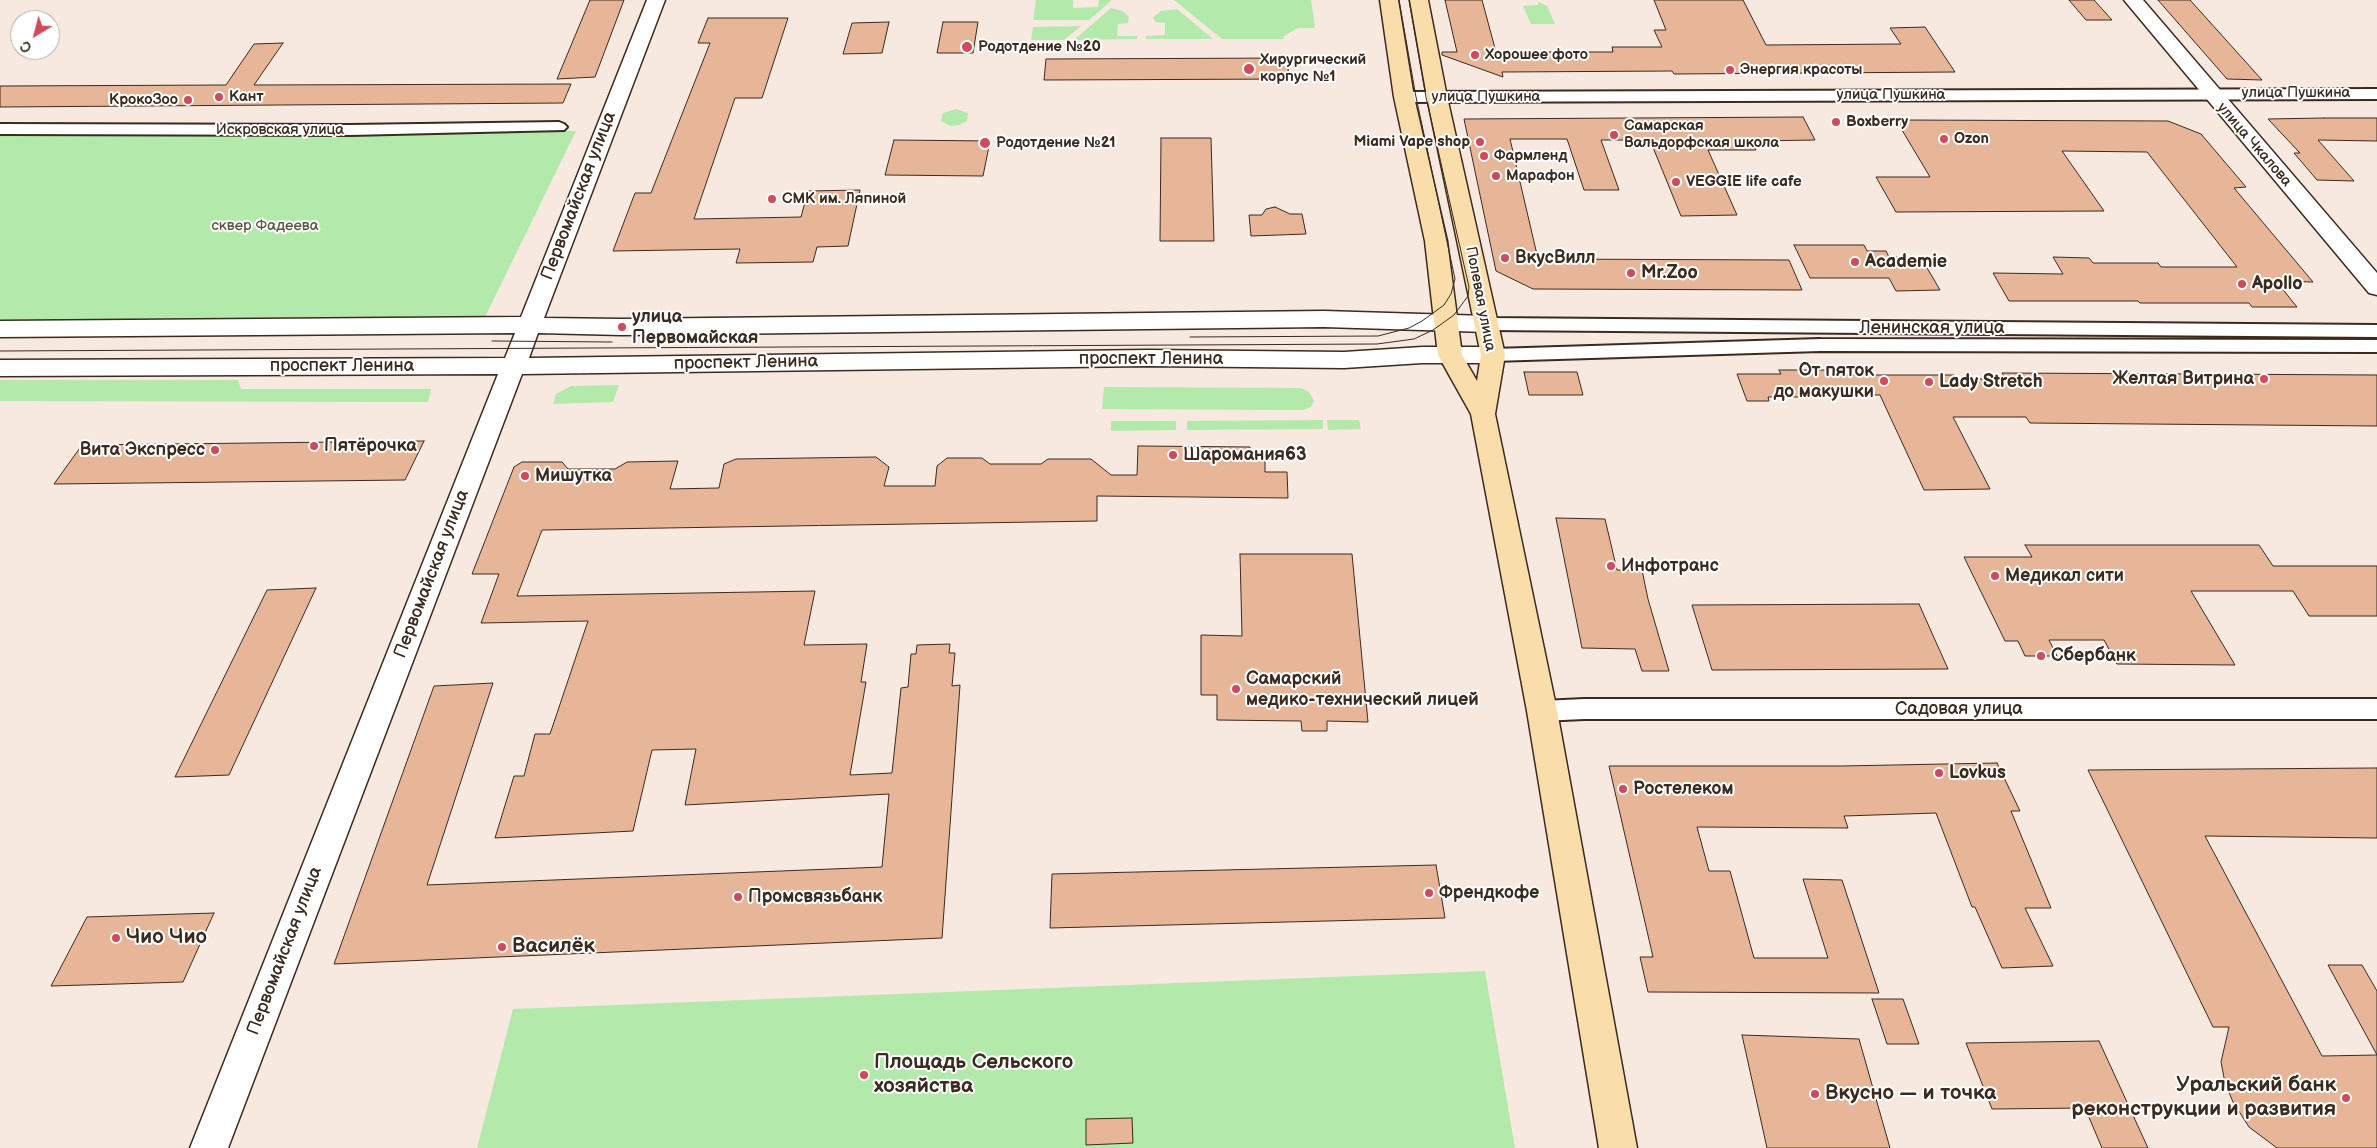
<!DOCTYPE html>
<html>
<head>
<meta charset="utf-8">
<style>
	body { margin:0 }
	#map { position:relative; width:2377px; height:1148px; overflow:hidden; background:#f8e9e0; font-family:"Balsamiq Sans",sans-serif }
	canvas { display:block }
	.north { position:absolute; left:10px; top:10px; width:50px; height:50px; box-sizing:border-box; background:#fff; border:1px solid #b1aaa5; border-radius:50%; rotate:217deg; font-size:14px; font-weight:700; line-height:20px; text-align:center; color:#3b2a1e }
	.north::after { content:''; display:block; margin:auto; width:18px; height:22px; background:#d1495b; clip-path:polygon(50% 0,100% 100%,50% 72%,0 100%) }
</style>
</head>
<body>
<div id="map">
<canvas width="2377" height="1148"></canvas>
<div class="north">С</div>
</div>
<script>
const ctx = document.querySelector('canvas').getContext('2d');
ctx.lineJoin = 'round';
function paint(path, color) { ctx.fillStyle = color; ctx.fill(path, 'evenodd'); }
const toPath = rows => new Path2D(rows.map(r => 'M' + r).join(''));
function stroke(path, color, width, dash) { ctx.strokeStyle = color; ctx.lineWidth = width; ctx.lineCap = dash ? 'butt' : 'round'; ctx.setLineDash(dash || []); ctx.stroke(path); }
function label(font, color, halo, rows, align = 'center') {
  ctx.font = font + ' "Balsamiq Sans",sans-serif'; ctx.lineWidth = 4; ctx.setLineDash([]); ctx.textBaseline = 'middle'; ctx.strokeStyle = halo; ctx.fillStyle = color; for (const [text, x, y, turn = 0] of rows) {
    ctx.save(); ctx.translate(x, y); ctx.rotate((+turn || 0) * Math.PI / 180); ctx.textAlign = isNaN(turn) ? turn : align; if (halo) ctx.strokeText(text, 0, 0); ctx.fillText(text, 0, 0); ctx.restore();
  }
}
const green = toPath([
	[1036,0,1073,0,1073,8,1098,7,1099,0,1112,0,1089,20,1033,20],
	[1174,0,1311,0,1315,28,1298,28,1284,36,1284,39,1222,39],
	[1538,2,1547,6,1555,24,1531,24,1523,6,1538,5],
	[1111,8,1123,11,1129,17,1128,23,1118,24,1117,36,1137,36,1137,39,1074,40],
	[1177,9,1213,39,1146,39,1146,36,1165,35,1165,23,1156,22,1153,18,1161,11],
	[1081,26,1064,40,1031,40,1033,27],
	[956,109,968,113,967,121,959,125,950,126,941,121,943,113],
	[576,131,484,319,0,322,0,133],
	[0,380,238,380,241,389,431,389,428,402,0,401],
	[619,385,613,402,553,404,556,394,571,386],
	[1104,387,1301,388,1309,392,1314,401,1311,407,1303,410,1102,409],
	[1323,420,1323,429,1187,430,1187,421],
	[1327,420,1359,420,1361,429,1328,430],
	[1111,421,1176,421,1176,430,1111,431],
	[1485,971,1515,1148,477,1148,513,1009]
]);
const building = toPath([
	[590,0,624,0,595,77,557,79,590,0],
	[1445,0,1482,0,1496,52,1613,52,1612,47,1662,47,1654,30,1666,30,1654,0,1743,0,1766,45,1901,44,1890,28,1925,27,1955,72,1674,74,1672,71,1502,72,1503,77,1442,55,1442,52,1457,52,1445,0],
	[2069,0,2094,0,2112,20,2086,20,2069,0],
	[2158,0,2190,0,2262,80,2227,79,2158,0],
	[708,18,788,18,762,98,735,98,694,219,801,217,808,191,860,190,848,246,817,247,813,262,736,263,740,249,613,251,635,193,651,193,710,43,698,43,708,18],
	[889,22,882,53,843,54,852,23,889,22],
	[943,22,978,22,973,53,937,53,943,22],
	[283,43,254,85,571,84,563,103,0,107,0,86,226,85,254,44,283,43],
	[1287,58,1289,79,1044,80,1046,59,1287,58],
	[1803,117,1815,140,1751,141,1756,150,1708,150,1737,215,1681,216,1650,140,1601,140,1619,190,1584,190,1567,139,1510,139,1538,259,1789,260,1802,290,1533,289,1496,271,1464,119,1803,117],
	[2324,118,2377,118,2377,141,2318,140,2354,181,2317,180,2294,153,2300,153,2268,119,2324,118],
	[1896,120,2168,121,2201,134,2246,187,2234,188,2313,282,2276,281,2297,307,2252,307,2249,303,2140,303,2138,301,2009,301,1993,273,2063,274,2053,257,2089,258,2093,263,2158,263,2161,267,2237,267,2147,152,2062,151,2104,211,1896,212,1876,177,1930,177,1896,120],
	[1161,138,1211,138,1214,241,1160,241,1161,138],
	[894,140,990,141,983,176,885,175,894,140],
	[1275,207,1290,214,1302,214,1306,234,1251,236,1249,215,1262,215,1266,209,1275,207],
	[1794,245,1864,245,1867,251,1886,251,1889,257,1908,257,1910,261,1923,261,1940,290,1896,291,1889,278,1810,278,1794,245],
	[1779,370,1834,370,1836,375,1954,375,1956,379,2006,379,2002,373,2377,375,2377,426,2030,423,2026,417,1953,417,1990,489,1924,490,1880,395,1813,395,1814,397,1768,397,1769,401,1747,401,1737,374,1781,374,1779,370],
	[1524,372,1577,372,1583,395,1529,395,1524,372],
	[424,441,405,480,54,484,82,445,424,441],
	[1138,446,1250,447,1250,458,1265,458,1265,472,1287,472,1288,498,1097,496,1097,521,542,530,517,596,815,591,804,645,867,644,861,682,866,682,850,775,892,773,901,688,908,687,911,654,916,654,917,645,950,644,949,653,955,653,952,686,960,685,942,938,334,964,434,686,493,683,427,885,882,867,889,794,685,805,696,749,652,750,633,831,495,838,514,776,524,776,535,734,550,734,588,621,481,623,499,574,472,574,514,467,522,462,562,462,568,469,615,469,627,462,678,461,670,489,719,488,724,464,736,459,876,457,889,467,884,486,935,486,937,466,947,458,982,458,990,464,1041,464,1048,459,1091,459,1111,475,1137,475,1138,446],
	[1556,518,1605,519,1617,570,1642,570,1648,599,1669,671,1642,671,1635,649,1582,648,1556,518],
	[2025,545,2259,545,2273,566,2377,566,2377,616,2309,616,2293,591,2191,591,2235,665,2117,664,2104,640,2049,640,2057,656,2025,656,2018,641,2005,641,1964,557,2032,557,2025,545],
	[1240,554,1352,554,1368,722,1327,721,1327,731,1302,731,1301,721,1217,720,1217,695,1201,695,1201,635,1242,636,1240,554],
	[316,588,229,775,175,777,267,590,316,588],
	[1919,604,1948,669,1712,670,1692,605,1919,604],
	[1997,763,2020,811,2011,811,2051,908,2025,908,2053,966,2002,968,1975,907,1972,907,1936,813,1844,816,1848,828,1697,827,1709,871,1730,871,1754,958,1828,958,1803,879,1842,880,1879,993,1648,992,1640,957,1653,957,1609,766,1841,766,1997,763],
	[2377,768,2377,838,2205,836,2322,1056,2377,1055,2328,965,2362,965,2377,991,2377,1148,2277,1148,2249,1127,2233,1102,2225,1083,2221,1062,2229,1027,2213,1027,2088,770,2377,768],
	[1436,865,1445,918,1050,928,1052,874,1436,865],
	[214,913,183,982,51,986,87,917,214,913],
	[1872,999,1903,999,1919,1044,1887,1044,1872,999],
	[1742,1035,1859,1039,1890,1148,1767,1148,1742,1035],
	[2099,1041,2148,1148,2102,1148,2085,1108,1992,1109,1966,1043,2099,1041],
	[1132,1118,1133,1143,1086,1145,1086,1119,1132,1118]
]);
const street = toPath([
	[2377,89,2377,99,1404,102,1396,97,1404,92,2377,89],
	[559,122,564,124,567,127,564,130,350,135,0,134,0,124,350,125,559,122],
	[1487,318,2377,325,2377,337,1487,330,1481,328,1478,324,1481,320,1487,318],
	[1820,339,2377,340,2377,352,1820,351,1493,361,1486,359,1484,355,1486,351,1493,349,1820,339],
	[1584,699,2377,699,2377,719,1584,719,1542,721,1534,718,1530,711,1534,704,1542,701,1584,699]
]);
const secondary = toPath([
	[647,0,665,0,544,318,622,319,1324,311,1487,316,1495,318,1499,324,1495,330,1487,332,1324,327,622,335,538,333,529,358,1148,350,1344,352,1422,347,1493,347,1501,349,1505,355,1501,361,1493,363,1422,363,1344,368,1148,366,522,374,228,1148,190,1148,498,374,0,376,0,360,505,358,515,333,0,337,0,321,521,317,647,0],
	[2124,0,2143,0,2377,273,2377,295,2369,293,2124,0]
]);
const primary = toPath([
	[1380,0,1398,0,1414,97,1447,241,1462,355,1477,381,1481,355,1427,97,1410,0,1428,0,1447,97,1505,355,1495,414,1557,711,1637,1148,1599,1148,1527,711,1471,414,1438,355,1425,241,1394,97,1380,0]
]);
const tram = toPath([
	[1190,337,1378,336,1409,328,1422,321,1444,305,1451,294,1455,279,1416,97,1399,0],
	[492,341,612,342],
	[0,351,1377,344,1414,339,1433,330,1454,315,1468,296,1469,287,1426,97,1409,0]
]);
const markers = [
	[967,47,6,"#d1495b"],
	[1475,55,5,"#d1495b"],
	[1249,69,6,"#d1495b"],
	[1730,70,5,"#d1495b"],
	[219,97,5,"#d1495b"],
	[188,100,5,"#d1495b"],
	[1836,122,5,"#d1495b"],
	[1614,135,5,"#d1495b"],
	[1944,139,5,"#d1495b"],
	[1480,142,5,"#d1495b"],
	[985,143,6,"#d1495b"],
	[1484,156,5,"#d1495b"],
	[1496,176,5,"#d1495b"],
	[1676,182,5,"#d1495b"],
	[772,199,5,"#d1495b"],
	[1505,258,5,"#d1495b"],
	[1855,262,5,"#d1495b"],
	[1631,273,5,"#d1495b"],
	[2242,284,5,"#d1495b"],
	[622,327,5,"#d1495b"],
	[2264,379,5,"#d1495b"],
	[1884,381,5,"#d1495b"],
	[1929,382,5,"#d1495b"],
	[314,446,5,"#d1495b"],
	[215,450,5,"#d1495b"],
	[1173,455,5,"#d1495b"],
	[525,476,5,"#d1495b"],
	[1611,566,5,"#d1495b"],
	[1995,576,5,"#d1495b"],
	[2041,656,5,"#d1495b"],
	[1236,689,5,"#d1495b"],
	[1939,773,5,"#d1495b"],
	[1623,789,5,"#d1495b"],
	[1429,893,5,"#d1495b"],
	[738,897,5,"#d1495b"],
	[116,938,5,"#d1495b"],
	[502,947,5,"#d1495b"],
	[864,1075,5,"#d1495b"],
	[1815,1094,5,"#d1495b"],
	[2346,1098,5,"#d1495b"]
];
const farPoinames = [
	["Родотдение №20",978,47],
	["Хорошее фото",1485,55],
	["Хирургический",1260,60],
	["корпус №1",1260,77],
	["Энергия красоты",1740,70],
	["Кант",229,97],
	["КрокоЗоо",178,100,"right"],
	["Boxberry",1846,122],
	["Самарская",1624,126],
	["Вальдорфская школа",1624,143],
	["Ozon",1954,139],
	["Miami Vape shop",1470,142,"right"],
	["Родотдение №21",996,143],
	["Фармленд",1494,156],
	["Марафон",1506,176],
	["VEGGIE life cafe",1686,182],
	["СМК им. Ляпиной",782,199]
];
const farStreetnames = [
	["улица Пушкина",2296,93],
	["улица Пушкина",1891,95],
	["улица Пушкина",1486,97],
	["Искровская улица",280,130],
	["улица Чкалова",2254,145,49],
	["Полевая улица",1480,299,79]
];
const farParknames = [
	["сквер Фадеева",265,226]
];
const streetNames = [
	["Первомайская улица",579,196,-69],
	["Ленинская улица",1932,328],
	["проспект Ленина",1151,359],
	["проспект Ленина",746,363,-1],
	["проспект Ленина",342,366],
	["Первомайская улица",432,574,-69],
	["Садовая улица",1959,709],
	["Первомайская улица",285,951,-69]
];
const poiNames = [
	["ВкусВилл",1515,258],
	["Academie",1865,262],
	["Mr.Zoo",1641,273],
	["Apollo",2252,284],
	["улица",632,317],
	["Первомайская",632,338],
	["От пяток",1874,371,"right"],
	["до макушки",1874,392,"right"],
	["Желтая Витрина",2254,379,"right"],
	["Lady Stretch",1939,382],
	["Пятёрочка",324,446],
	["Вита Экспресс",205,450,"right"],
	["Шаромания63",1183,455],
	["Мишутка",535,476],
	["Инфотранс",1621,566],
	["Медикал сити",2005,576],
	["Сбербанк",2051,656],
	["Самарский",1246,679],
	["медико-технический лицей",1246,700],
	["Lovkus",1949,773],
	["Ростелеком",1633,789],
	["Френдкофе",1439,893],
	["Промсвязьбанк",748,897]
];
const nearPoinames = [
	["Чио Чио",126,938],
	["Василёк",512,947],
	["Площадь Сельского",874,1063],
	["хозяйства",874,1087],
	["Уральский банк",2336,1086,"right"],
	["реконструкции и развития",2336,1110,"right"],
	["Вкусно — и точка",1825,1094]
];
paint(green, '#b3e9ab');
paint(building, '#e7b699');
stroke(building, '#3b2a1e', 1);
stroke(street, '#3b2a1e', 4);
stroke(secondary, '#3b2a1e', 3);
stroke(primary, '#3b2a1e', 3);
paint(street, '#fff');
paint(secondary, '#fff');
paint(primary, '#f9deab');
stroke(tram, '#3b2a1e', 1);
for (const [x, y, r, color] of markers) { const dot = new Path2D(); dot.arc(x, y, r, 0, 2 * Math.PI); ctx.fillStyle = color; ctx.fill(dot); stroke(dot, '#fff', 2); }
label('bold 15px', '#3b2a1e', '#fff', farPoinames, 'left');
label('15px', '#3b2a1e', '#fff', farStreetnames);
label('15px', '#595a41', '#fff', farParknames);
label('18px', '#3b2a1e', '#fff', streetNames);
label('bold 18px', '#3b2a1e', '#fff', poiNames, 'left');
label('bold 21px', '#3b2a1e', '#fff', nearPoinames, 'left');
</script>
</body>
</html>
